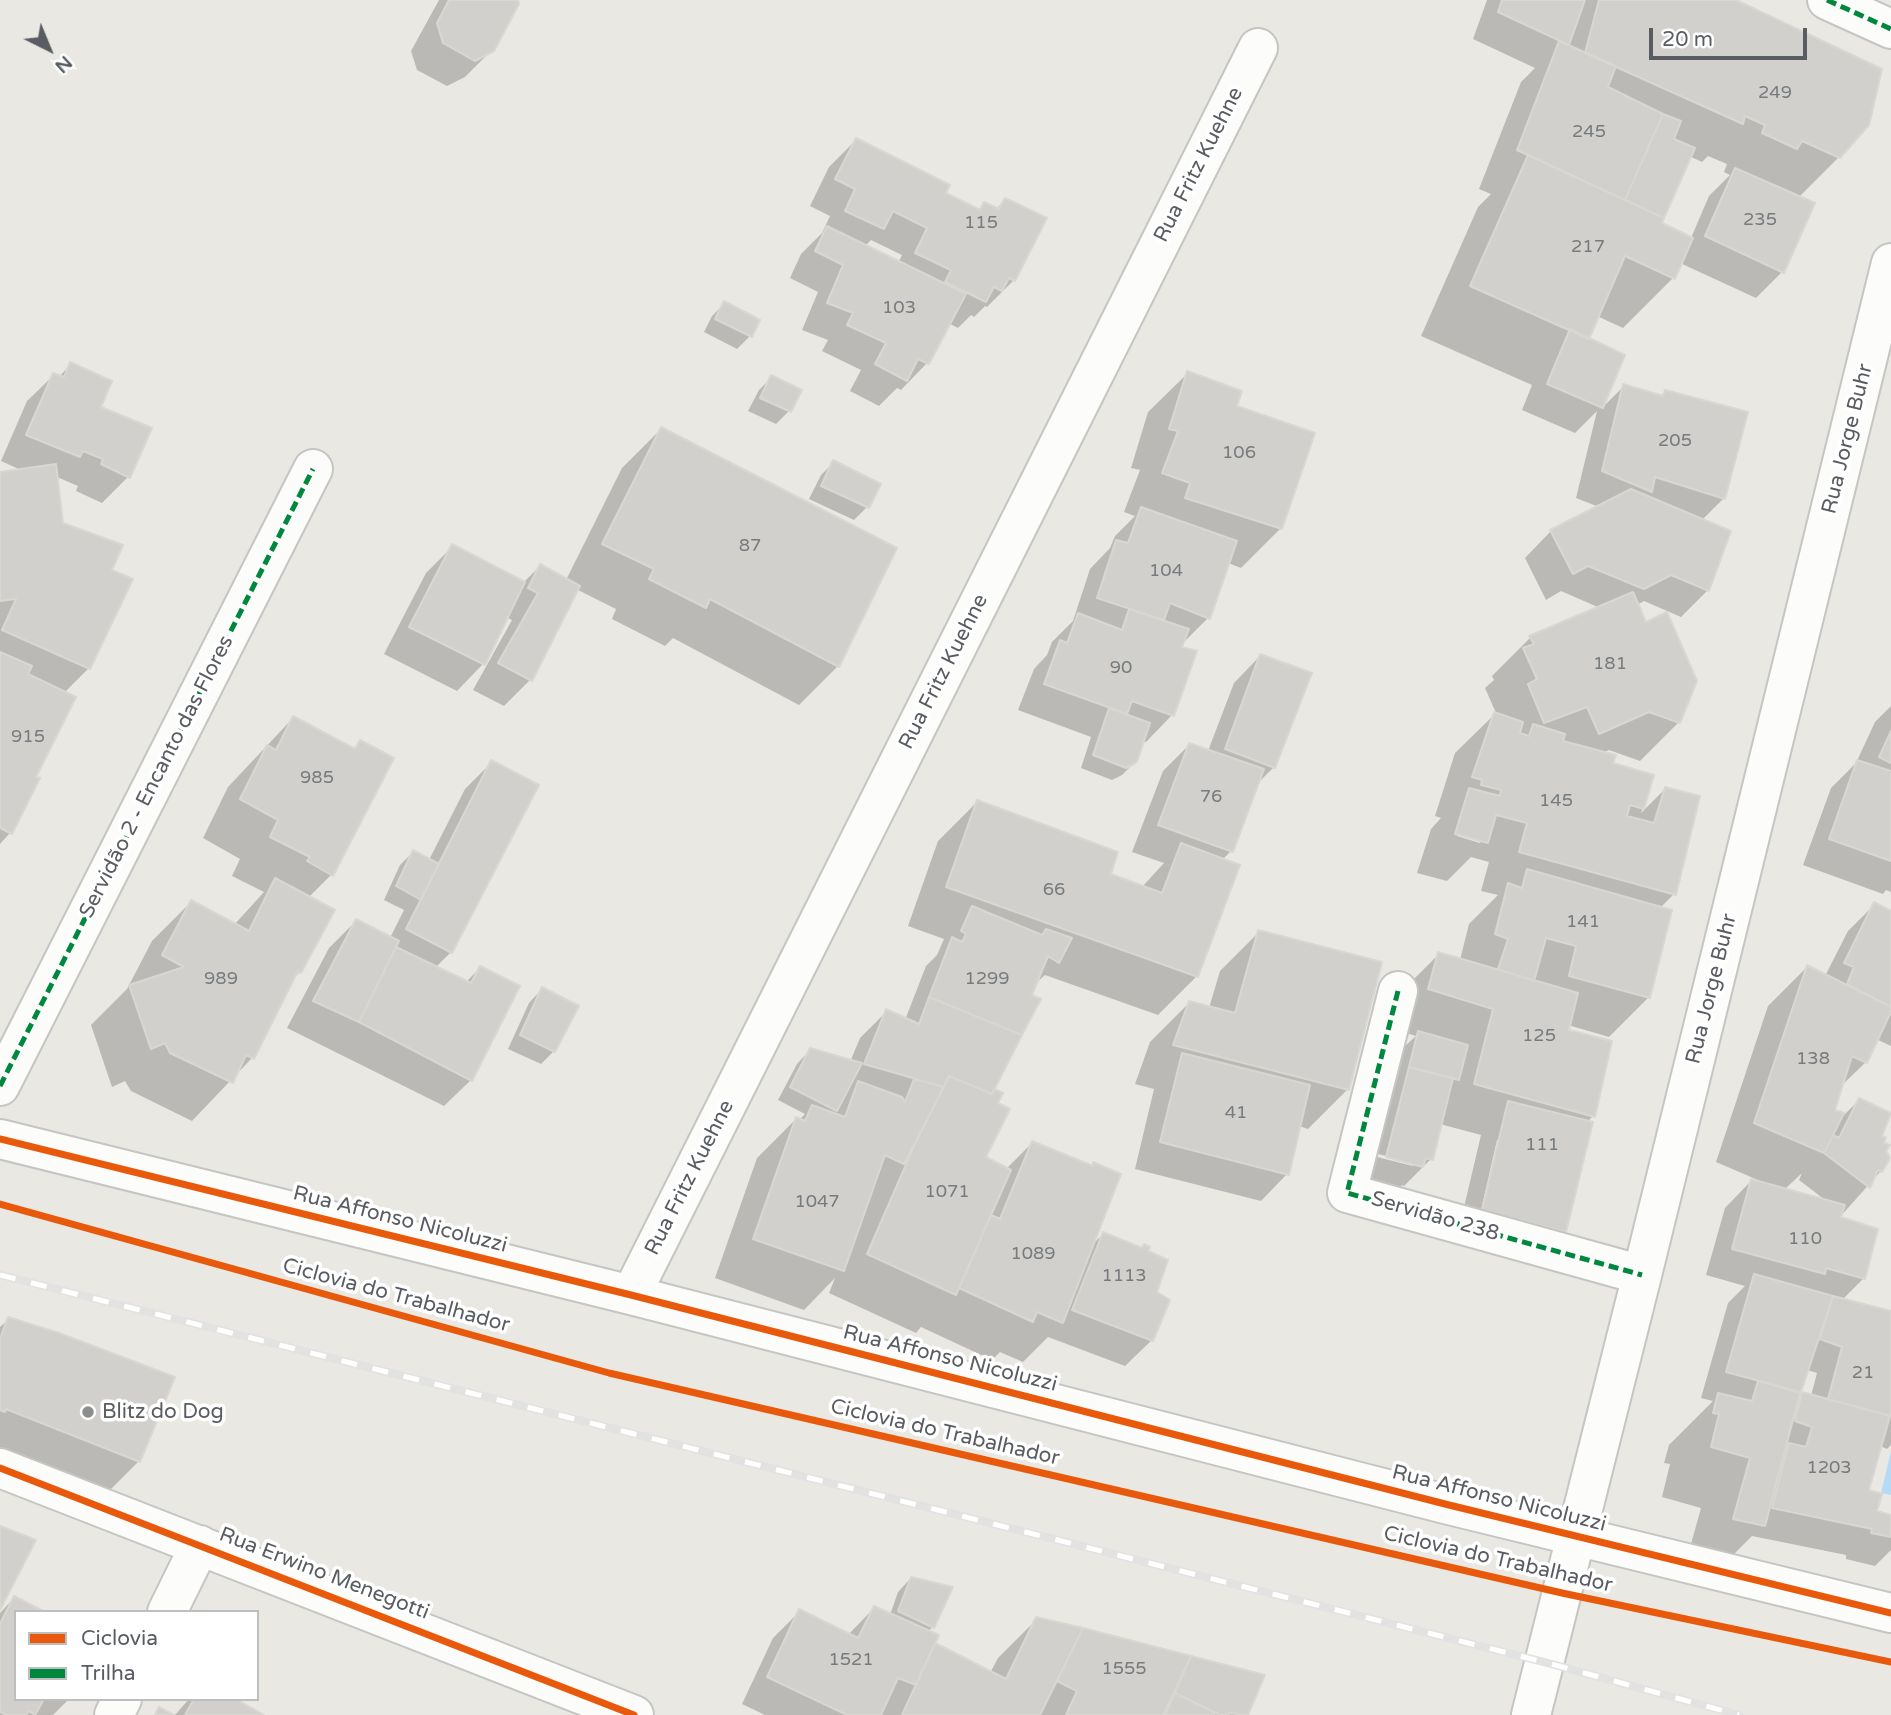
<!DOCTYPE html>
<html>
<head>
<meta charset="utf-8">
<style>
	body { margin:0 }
	#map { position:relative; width:1891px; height:1715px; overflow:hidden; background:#e9e8e3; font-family:"Varela Round",sans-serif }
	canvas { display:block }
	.legend { position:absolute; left:14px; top:1610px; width:245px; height:91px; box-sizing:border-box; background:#fff; border:2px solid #bdbec0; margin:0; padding:9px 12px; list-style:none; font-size:21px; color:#595d61 }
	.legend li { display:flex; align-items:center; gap:14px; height:35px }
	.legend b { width:35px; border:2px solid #bdbec0 }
	.north { position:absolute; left:14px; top:14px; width:70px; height:70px; -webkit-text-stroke:5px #fff; paint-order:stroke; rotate:137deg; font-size:19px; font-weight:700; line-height:28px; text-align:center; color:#595d61 }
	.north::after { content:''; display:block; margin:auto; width:24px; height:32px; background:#595d61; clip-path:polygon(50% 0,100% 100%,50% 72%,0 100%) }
	.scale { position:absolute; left:1649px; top:28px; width:158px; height:32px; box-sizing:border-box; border:4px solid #595d61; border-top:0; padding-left:9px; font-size:21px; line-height:24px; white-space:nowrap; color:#595d61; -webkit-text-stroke:5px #fff; paint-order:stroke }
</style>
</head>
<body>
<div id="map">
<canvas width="1891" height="1715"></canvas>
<ul class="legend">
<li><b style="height:9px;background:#e8590c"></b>Ciclovia</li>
<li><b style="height:9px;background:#00873e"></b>Trilha</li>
</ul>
<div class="north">N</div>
<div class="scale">20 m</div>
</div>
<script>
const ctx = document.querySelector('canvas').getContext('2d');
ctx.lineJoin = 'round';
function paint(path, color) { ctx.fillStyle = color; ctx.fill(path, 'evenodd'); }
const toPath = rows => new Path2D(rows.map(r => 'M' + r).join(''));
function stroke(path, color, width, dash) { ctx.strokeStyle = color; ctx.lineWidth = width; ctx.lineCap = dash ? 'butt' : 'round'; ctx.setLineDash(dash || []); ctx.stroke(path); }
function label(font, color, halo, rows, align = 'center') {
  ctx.font = font + ' "Varela Round",sans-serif'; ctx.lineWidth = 7; ctx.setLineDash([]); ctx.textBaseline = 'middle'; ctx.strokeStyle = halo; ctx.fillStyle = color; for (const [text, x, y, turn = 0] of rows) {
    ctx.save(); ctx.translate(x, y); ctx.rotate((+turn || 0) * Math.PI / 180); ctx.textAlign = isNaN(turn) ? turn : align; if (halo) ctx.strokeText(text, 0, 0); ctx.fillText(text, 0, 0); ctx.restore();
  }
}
const water = toPath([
	[1891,1452,1891,1495,1881,1493]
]);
const shadow = toPath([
	[439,0,517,0,492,50,465,77,447,86,417,70,411,51],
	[1487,0,1731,0,1839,157,1798,198,1782,272,1756,298,1680,263,1673,278,1623,328,1597,316,1587,339,1623,356,1601,409,1624,386,1660,396,1665,392,1724,498,1701,521,1708,590,1681,617,1644,601,1637,605,1679,722,1640,761,1609,750,1602,753,1611,764,1652,776,1641,813,1665,789,1674,894,1660,908,1670,911,1648,998,1609,1037,1568,1025,1566,1031,1593,1116,1587,1122,1565,1231,1538,1258,1457,1237,1481,1135,1440,1124,1431,1159,1404,1186,1402,1185,1395,1192,1360,1184,1383,1095,1396,1082,1405,1046,1416,1036,1390,1028,1400,993,1439,954,1460,960,1469,924,1498,895,1481,891,1489,862,1471,857,1447,881,1417,873,1431,829,1441,818,1435,816,1455,753,1496,713,1485,688,1494,680,1492,676,1530,638,1600,608,1561,591,1546,600,1525,558,1551,531,1599,507,1576,498,1597,411,1575,433,1522,410,1532,385,1421,336,1478,207,1491,194,1479,189,1521,82,1535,68,1473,39],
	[1689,156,1702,162,1708,156,1727,164,1724,172,1730,175,1709,196,1691,238,1659,224],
	[1460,833,1481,840,1480,843,1457,836],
	[1497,1140,1501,1140,1482,1219,1479,1219],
	[1378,1154,1413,1162,1413,1166,1377,1157],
	[856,140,944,194,977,211,984,204,996,209,1005,200,1014,280,987,307,985,306,974,317,971,315,958,328,948,323,927,363,901,390,897,388,879,406,850,391,861,370,822,351,828,340,802,330,818,292,790,278,801,254,822,233,830,216,810,206,829,167],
	[871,240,902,255,898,263,865,246],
	[725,303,750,336,737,349,704,332,712,316],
	[71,364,99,408,128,477,102,503,76,491,78,486,57,477,61,525,110,571,89,668,64,693,34,778,38,779,10,833,0,844,0,474,23,471,1,461,27,401,54,375,59,377],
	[1188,373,1234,407,1312,435,1280,529,1241,568,1228,563,1208,618,1181,645,1172,715,1146,742,1142,741,1136,761,1122,775,1112,780,1081,768,1091,737,1018,710,1034,669,1047,655,1052,642,1073,621,1090,569,1110,548,1115,536,1135,516,1124,512,1140,470,1131,468,1148,412],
	[772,377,789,411,776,424,748,411,759,390],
	[661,429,838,666,799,705,673,638,665,646,612,619,616,609,576,589,530,680,504,706,473,690,512,620,506,617,483,664,457,691,384,654,426,573,453,546,523,583,540,566,566,580,622,468],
	[834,462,879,485,867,507,854,520,809,499,821,475],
	[1260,656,1274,767,1256,785,1231,851,1222,860,1197,976,1158,1015,1045,975,1034,985,993,1090,983,1158,1006,1169,1032,1143,1091,1167,1094,1164,1092,1245,1103,1234,1141,1249,1144,1246,1155,1293,1152,1340,1125,1366,1048,1337,1023,1362,1000,1352,992,1360,921,1327,916,1333,829,1293,835,1278,804,1310,715,1278,757,1158,796,1119,799,1120,805,1114,778,1100,797,1064,810,1050,850,1062,860,1038,887,1011,905,1020,926,966,937,955,944,939,908,926,938,841,977,802,1109,875,1142,887,1164,863,1132,852,1163,771,1189,745,1208,751,1234,683],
	[1891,706,1891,892,1886,890,1883,894,1803,865,1831,788,1856,763,1875,722],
	[293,718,352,750,360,742,331,875,308,898,333,910,300,972,292,980,252,1058,192,1121,131,1091,125,1081,112,1087,91,1025,127,989,152,941,191,902,234,925,264,892,232,876,240,859,203,838,228,787],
	[491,763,451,952,435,968,465,983,480,968,471,1080,444,1106,287,1028,329,948,356,921,390,938,404,910,384,900,400,865,413,852,429,860,465,789],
	[1875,904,1891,913,1891,1046,1876,1039,1866,1062,1840,1087,1833,1111,1844,1115,1859,1100,1880,1137,1881,1171,1839,1218,1864,1278,1842,1300,1891,1313,1891,1445,1887,1449,1880,1446,1867,1491,1875,1513,1891,1517,1891,1550,1875,1566,1846,1559,1846,1555,1752,1536,1713,1575,1684,1569,1701,1508,1662,1497,1670,1464,1664,1463,1669,1445,1713,1401,1701,1398,1728,1303,1745,1286,1706,1275,1725,1208,1751,1181,1765,1185,1765,1183,1716,1162,1768,1006,1807,967,1825,976,1848,931],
	[1802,1173,1799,1180,1829,1203,1784,1190],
	[1807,1370,1817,1373,1811,1396,1803,1394,1796,1401,1796,1394],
	[1259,932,1348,1089,1308,1129,1299,1126,1287,1174,1261,1201,1135,1169,1154,1089,1135,1084,1150,1042,1189,1003,1209,1008,1220,971],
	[542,989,554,1051,541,1064,508,1049,529,1003],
	[9,1319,139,1461,100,1500,0,1461,0,1327],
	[911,1578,933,1627,927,1632,930,1651,990,1673,998,1658,1037,1619,1263,1677,1246,1715,765,1715,742,1704,773,1638,800,1611,848,1635,874,1608,890,1615,898,1592],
	[14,1598,16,1699,69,1699,53,1715,0,1715,0,1613],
	[189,1699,232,1699,260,1715,175,1715]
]);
const building = toPath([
	[449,0,518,0,519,4,494,51,475,61,443,43,437,23,449,0],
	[1502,0,1585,0,1569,45,1498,12,1502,0],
	[1599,0,1736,0,1882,69,1869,125,1840,158,1802,141,1797,149,1762,133,1765,125,1745,116,1743,124,1585,53,1599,0],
	[1559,41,1616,66,1608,87,1663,114,1625,200,1517,150,1559,41],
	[1663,114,1681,121,1674,139,1695,148,1664,218,1625,200,1663,114],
	[856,138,950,185,946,193,980,210,984,202,999,209,1005,198,1047,218,1015,281,1009,278,1002,291,994,287,986,302,945,282,951,270,915,253,927,228,893,211,884,229,845,211,855,189,835,179,856,138],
	[1528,155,1664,218,1662,223,1693,238,1675,279,1625,256,1589,339,1470,286,1528,155],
	[1735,168,1815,203,1784,273,1705,236,1735,168],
	[827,226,966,294,929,364,918,359,907,381,875,364,886,343,847,325,853,313,827,303,843,265,815,251,827,226],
	[724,301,760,320,752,337,715,319,724,301],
	[1570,329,1625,355,1603,408,1547,384,1570,329],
	[70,362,112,381,101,407,152,428,130,478,101,464,103,459,83,451,80,457,26,435,53,373,64,377,70,362],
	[1187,371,1242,391,1237,406,1315,433,1282,529,1185,498,1190,483,1162,473,1178,431,1169,429,1187,371],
	[771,375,802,390,791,412,760,398,771,375],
	[1623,384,1663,396,1665,390,1748,412,1725,499,1655,477,1652,492,1602,471,1623,384],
	[661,427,897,548,839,667,710,599,706,608,649,579,654,569,602,544,661,427],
	[833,460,881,484,869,508,821,486,833,460],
	[56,464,63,523,123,545,112,570,133,579,90,669,2,630,16,599,0,601,0,472,56,464],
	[1631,489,1731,531,1709,591,1671,575,1644,589,1588,566,1573,574,1550,530,1631,489],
	[1141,507,1237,541,1210,619,1170,603,1164,620,1097,598,1116,540,1128,543,1141,507],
	[452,544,525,582,485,665,409,627,452,544],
	[540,564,580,586,532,681,498,663,538,593,528,588,540,564],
	[1633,592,1646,622,1667,612,1697,681,1680,723,1649,712,1599,734,1587,707,1544,723,1528,684,1537,679,1523,648,1534,644,1529,636,1633,592],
	[1129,609,1189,629,1182,647,1197,651,1174,716,1132,701,1127,714,1044,684,1060,640,1067,643,1078,613,1122,630,1129,609],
	[0,652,32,666,28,674,76,697,36,777,40,778,12,834,0,828,0,652],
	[1260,654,1312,673,1275,768,1225,749,1260,654],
	[1109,708,1150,723,1137,762,1126,768,1093,755,1109,708],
	[1494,712,1523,722,1520,733,1529,736,1533,724,1565,734,1563,741,1616,755,1613,763,1654,775,1644,809,1630,805,1627,816,1654,823,1665,787,1700,796,1676,895,1519,852,1527,823,1496,815,1488,843,1455,834,1469,788,1500,796,1501,790,1481,785,1482,780,1472,777,1494,712],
	[293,716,355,749,360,740,394,758,333,876,307,861,310,857,270,837,278,820,240,799,267,745,276,750,293,716],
	[1891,731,1891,763,1879,757,1891,731],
	[1189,743,1264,769,1233,852,1158,825,1189,743],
	[491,760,539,785,452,953,406,929,491,760],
	[1857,760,1891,771,1891,861,1829,839,1857,760],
	[977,800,1118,852,1111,874,1162,893,1181,843,1240,865,1198,977,946,887,977,800],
	[413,850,439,864,421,900,396,886,413,850],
	[1527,869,1672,910,1650,998,1569,976,1576,946,1546,938,1534,981,1498,969,1508,939,1495,934,1508,883,1522,888,1527,869],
	[275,878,335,910,301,973,298,971,254,1059,246,1055,233,1083,170,1053,165,1043,151,1049,129,985,184,967,162,955,191,900,249,931,275,878],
	[1874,902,1891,911,1891,1007,1847,984,1854,967,1844,963,1874,902],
	[972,906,1042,935,1046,929,1072,938,1059,963,1048,956,1032,995,1041,999,1022,1035,929,997,952,937,962,942,966,934,961,931,972,906],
	[356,919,399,941,359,1022,313,1001,356,919],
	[1258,930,1382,962,1349,1090,1173,1045,1189,1001,1235,1013,1258,930],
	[396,947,471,983,480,966,520,986,472,1081,359,1022,396,947],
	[1438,952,1578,993,1569,1030,1612,1041,1595,1117,1474,1084,1493,1009,1428,989,1438,952],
	[1807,965,1891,1007,1891,1012,1867,1063,1852,1056,1835,1110,1844,1113,1824,1153,1754,1123,1807,965],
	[542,987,579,1006,555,1052,520,1035,542,987],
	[929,997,1022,1035,992,1094,949,1076,944,1087,864,1064,886,1009,919,1024,929,997],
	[1418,1031,1468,1045,1459,1080,1409,1067,1418,1031],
	[810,1048,862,1063,837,1111,790,1087,810,1048],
	[1182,1053,1310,1085,1289,1175,1160,1142,1182,1053],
	[1409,1067,1453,1078,1433,1160,1426,1158,1423,1167,1386,1157,1409,1067],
	[949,1076,992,1094,994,1089,1003,1093,998,1103,1010,1109,986,1157,1011,1170,956,1295,867,1254,915,1144,949,1076],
	[914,1079,944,1087,904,1164,885,1155,844,1271,753,1239,796,1117,805,1121,812,1105,845,1117,858,1081,902,1097,905,1102,914,1079],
	[1859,1098,1891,1113,1882,1136,1886,1138,1884,1143,1890,1145,1886,1151,1890,1158,1882,1172,1878,1170,1870,1188,1824,1153,1833,1135,1839,1138,1859,1098],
	[1508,1101,1593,1122,1566,1232,1482,1210,1508,1101],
	[1032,1141,1093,1166,1093,1162,1121,1174,1063,1323,1037,1312,1033,1322,959,1288,991,1215,1000,1219,1032,1141],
	[1751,1179,1845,1205,1841,1217,1878,1229,1865,1279,1826,1268,1825,1274,1732,1249,1751,1179],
	[1103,1232,1142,1248,1144,1244,1150,1247,1148,1251,1168,1260,1157,1292,1170,1300,1153,1341,1072,1310,1103,1232],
	[1754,1274,1833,1296,1801,1392,1726,1372,1754,1274],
	[1833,1296,1891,1311,1891,1416,1828,1399,1842,1347,1820,1339,1833,1296],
	[8,1317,59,1333,175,1377,140,1462,6,1409,5,1412,0,1410,0,1339,8,1317],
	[1758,1381,1800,1393,1765,1526,1733,1519,1750,1458,1711,1447,1719,1414,1713,1413,1718,1393,1752,1401,1758,1381],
	[1802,1392,1890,1416,1869,1490,1882,1494,1877,1511,1891,1515,1891,1537,1871,1533,1872,1529,1772,1508,1789,1443,1806,1447,1812,1427,1795,1421,1802,1392],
	[0,1526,36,1540,0,1610,0,1526],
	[911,1577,953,1587,934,1628,898,1611,911,1577],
	[14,1596,45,1612,16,1612,16,1699,44,1699,35,1715,29,1711,26,1715,7,1715,0,1712,0,1624,14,1596],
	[874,1606,939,1635,916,1685,898,1678,881,1715,847,1715,767,1677,799,1609,858,1638,874,1606],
	[1036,1617,1083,1628,1040,1715,902,1715,935,1643,1006,1679,1036,1617],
	[1083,1628,1191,1656,1163,1715,1066,1715,1077,1691,1057,1681,1083,1628],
	[1191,1656,1265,1675,1248,1715,1229,1713,1228,1715,1220,1715,1175,1693,1191,1656],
	[1175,1693,1215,1713,1214,1715,1165,1715,1175,1693],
	[194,1699,236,1699,264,1715,185,1715,194,1699],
	[159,1707,174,1715,155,1715,159,1707]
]);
const minor = toPath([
	[1827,0,1891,29],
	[1398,991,1347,1193,1642,1275],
	[0,1086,313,469],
	[0,1139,631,1295,1449,1505,1891,1613],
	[631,1295,1258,48],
	[0,1468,634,1715],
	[167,1612,200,1545],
	[114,1715,122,1699],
	[1531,1715,1642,1275,1891,263]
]);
const rail = toPath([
	[0,1275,1544,1662,1739,1715]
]);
const quiet = toPath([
	[1827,0,1891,29],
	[1398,991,1347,1193,1642,1275],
	[0,1086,313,469]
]);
const cycleway = toPath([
	[0,1139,631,1295,1449,1505,1891,1613],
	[0,1204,609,1373,1562,1593,1891,1662],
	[0,1468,634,1715]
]);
const markers = [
	[88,1412,7,"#8b8e8e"]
];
const numberNames = [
	["249",1775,93],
	["245",1589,132],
	["235",1760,220],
	["115",981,223],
	["217",1588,247],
	["103",899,308],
	["205",1675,441],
	["106",1239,453],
	["87",750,546],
	["104",1166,571],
	["181",1610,664],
	["90",1121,668],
	["915",28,737],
	["985",317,778],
	["76",1211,797],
	["145",1556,801],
	["66",1054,890],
	["141",1583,922],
	["989",221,979],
	["1299",987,979],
	["125",1539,1036],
	["138",1813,1059],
	["41",1236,1113],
	["111",1542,1145],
	["1071",947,1192],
	["1047",817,1202],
	["110",1805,1239],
	["1089",1033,1254],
	["1113",1124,1276],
	["21",1863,1373],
	["1203",1829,1468],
	["1521",851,1660],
	["1555",1124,1669]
];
const streetNames = [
	["Rua Fritz Kuehne",1199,165,-63],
	["Rua Jorge Buhr",1848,439,-76],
	["Rua Fritz Kuehne",944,672,-63],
	["Servidão 2 - Encanto das Flores",157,777,-63],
	["Rua Jorge Buhr",1712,989,-76],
	["Rua Fritz Kuehne",690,1178,-63],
	["Servidão 238",1435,1217,16],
	["Rua Affonso Nicoluzzi",400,1220,14],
	["Ciclovia do Trabalhador",396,1296,15],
	["Rua Affonso Nicoluzzi",950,1359,14],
	["Ciclovia do Trabalhador",945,1433,13],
	["Rua Affonso Nicoluzzi",1499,1499,14],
	["Ciclovia do Trabalhador",1498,1560,13],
	["Rua Erwino Menegotti",324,1574,21]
];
const poiNames = [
	["Blitz do Dog",102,1412]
];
paint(water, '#b4daf6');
paint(shadow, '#0003');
paint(building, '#d1d0cd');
stroke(building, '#d8d7d2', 2);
stroke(minor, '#c5c5c4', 42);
stroke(minor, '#fcfcfb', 38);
stroke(rail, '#e1e2e1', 8);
stroke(rail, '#fff', 5, [16]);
stroke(quiet, '#00873e', 5, [10, 5]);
stroke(cycleway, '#e8590c', 7);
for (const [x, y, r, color] of markers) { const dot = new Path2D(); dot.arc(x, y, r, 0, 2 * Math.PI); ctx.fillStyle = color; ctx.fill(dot); stroke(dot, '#fff', 2.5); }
label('18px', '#787b7d', null, numberNames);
label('21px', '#595d61', '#fff', streetNames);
label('21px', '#595d61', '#fff', poiNames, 'left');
</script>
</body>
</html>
